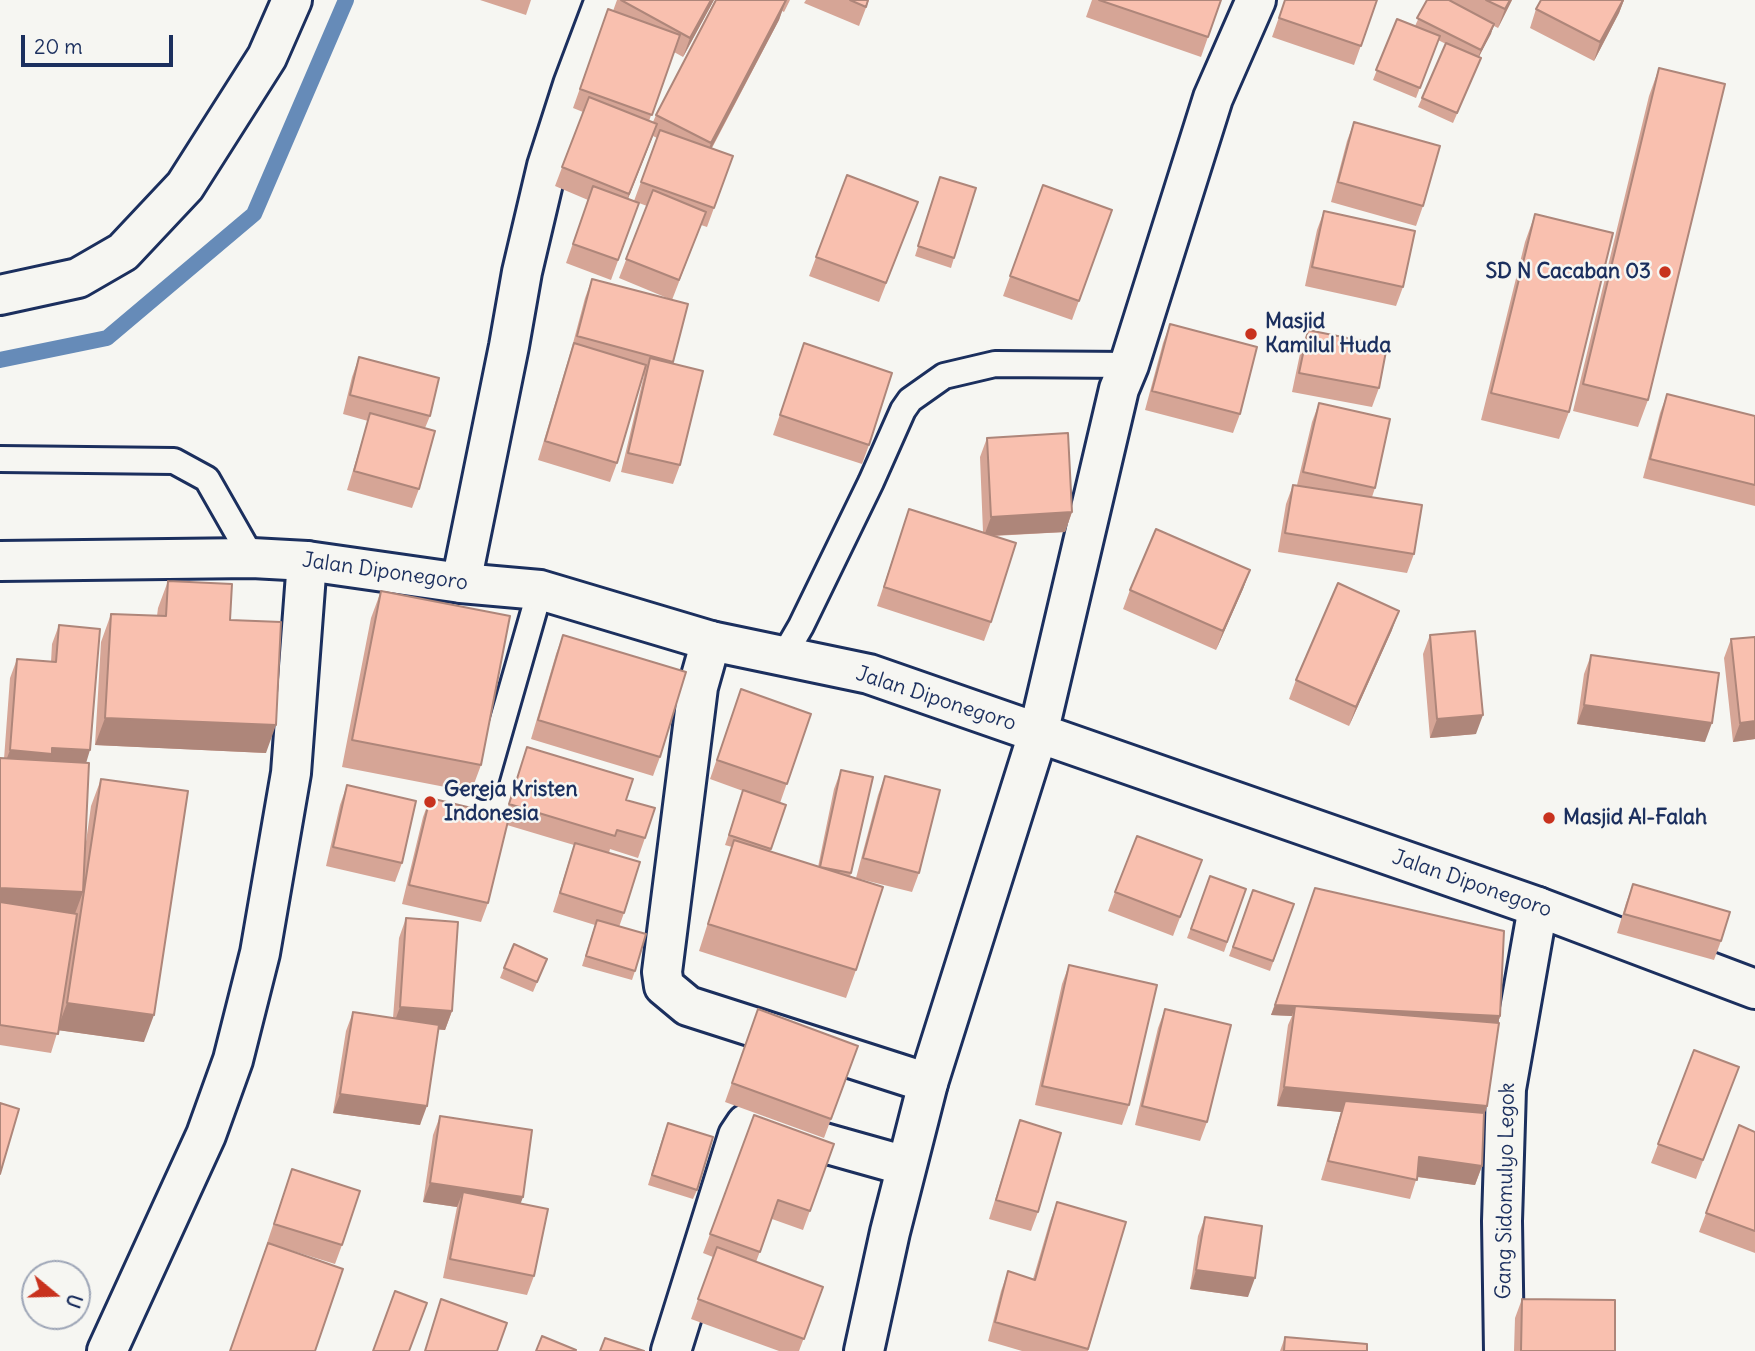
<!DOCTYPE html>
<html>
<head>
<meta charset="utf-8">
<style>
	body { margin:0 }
	#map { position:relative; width:1755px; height:1351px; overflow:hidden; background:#f6f6f2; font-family:Delius,sans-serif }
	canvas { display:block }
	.north { position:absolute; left:21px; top:1260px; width:70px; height:70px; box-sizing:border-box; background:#f6f6f2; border:2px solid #9ea6b7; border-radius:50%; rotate:109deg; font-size:19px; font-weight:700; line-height:28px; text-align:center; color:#1b2f5e }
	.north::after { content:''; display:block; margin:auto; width:24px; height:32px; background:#c8321e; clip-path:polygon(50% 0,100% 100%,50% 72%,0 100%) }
	.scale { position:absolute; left:21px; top:35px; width:152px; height:32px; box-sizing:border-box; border:4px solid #1b2f5e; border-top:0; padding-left:9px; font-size:21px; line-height:24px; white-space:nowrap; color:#1b2f5e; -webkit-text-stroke:5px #f6f6f2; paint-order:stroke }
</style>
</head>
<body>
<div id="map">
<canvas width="1755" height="1351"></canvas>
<div class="north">U</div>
<div class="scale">20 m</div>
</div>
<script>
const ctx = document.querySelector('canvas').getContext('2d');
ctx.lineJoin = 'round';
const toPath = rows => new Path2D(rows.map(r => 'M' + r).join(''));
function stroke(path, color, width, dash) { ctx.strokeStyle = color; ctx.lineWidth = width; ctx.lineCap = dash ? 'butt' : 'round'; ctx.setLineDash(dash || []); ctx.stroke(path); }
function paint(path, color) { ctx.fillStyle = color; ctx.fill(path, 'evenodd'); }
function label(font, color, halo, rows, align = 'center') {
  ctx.font = font + ' Delius,sans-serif'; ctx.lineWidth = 5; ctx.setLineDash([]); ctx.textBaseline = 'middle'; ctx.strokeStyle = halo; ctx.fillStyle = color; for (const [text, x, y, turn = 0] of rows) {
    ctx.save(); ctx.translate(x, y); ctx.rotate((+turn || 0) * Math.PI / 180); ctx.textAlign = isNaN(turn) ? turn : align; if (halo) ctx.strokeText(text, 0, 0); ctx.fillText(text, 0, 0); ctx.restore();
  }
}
const stream = toPath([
	[0,360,107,338,254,214,346,0]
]);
const lane = toPath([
	[0,459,174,461,207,479,252,558],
	[783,657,801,626,871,482,903,410,910,400,944,376,995,364,1129,365],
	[484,786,540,590]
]);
const street = toPath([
	[0,295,78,278,123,252,185,186,267,57,292,0],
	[461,583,509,346,522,272,547,166,573,85,605,0],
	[711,641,698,687,662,972,664,986,688,1006,928,1083],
	[107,1351,206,1135,233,1060,260,953,291,773,307,561],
	[671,1351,738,1136,746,1124,753,1123,906,1166],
	[1504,1351,1502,1221,1506,1089,1538,907]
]);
const secondary = toPath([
	[0,561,252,558,307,561,461,583,540,590,711,641,869,674,1538,907,1755,989],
	[864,1351,890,1232,928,1083,1038,734,1119,389,1129,365,1213,98,1256,0]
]);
const wall = toPath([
	[480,0,531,0,526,15],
	[617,0,714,0,683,57,674,52,649,121,653,122,656,115,716,0,790,0,784,12,782,11,779,20,712,148,733,156,707,227,701,225,672,300,619,278,647,206,639,203,611,280,566,263,588,200,555,186,583,112,573,108,608,9,613,11],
	[653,136,657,138,634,201,628,199],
	[806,0,869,0,859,26,804,3],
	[1092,0,1221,0,1201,57,1086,17],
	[1285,0,1377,0,1354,65,1272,37],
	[1427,0,1512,0,1498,28,1494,26,1479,57,1477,68,1453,123,1418,107,1446,44,1438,40,1416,98,1373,80,1397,19,1415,26],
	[1541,0,1624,0,1619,13,1594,61,1530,28,1536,9],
	[1659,68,1648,400,1638,427,1573,411,1649,96],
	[1354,122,1423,206,1416,226,1331,202,1347,141],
	[847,175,918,202,879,302,809,276],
	[1043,185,1112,210,1072,320,1003,296],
	[937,187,954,258,951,268,915,256],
	[1324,211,1403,287,1396,306,1305,286,1317,230],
	[1535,214,1569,412,1559,439,1481,420,1525,242],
	[592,279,688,304,672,364,680,465,673,484,621,472,644,375,643,375,617,463,610,482,538,460,572,347,585,298],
	[1170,324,1240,414,1233,433,1145,410,1163,343],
	[1308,330,1379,388,1372,407,1292,392,1301,349],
	[804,343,869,445,862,464,773,435],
	[359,357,430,416,425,428,419,489,412,508,347,490,368,421,343,414,352,377],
	[1667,394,1755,416,1755,506,1643,478,1660,413],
	[1319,403,1375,488,1372,497,1414,554,1407,573,1278,552,1286,504,1293,485,1297,485,1312,422],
	[987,438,1072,512,1065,532,994,536,991,622,984,641,877,606,909,509,983,532,980,457],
	[1250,570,1243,589,1216,650,1123,609,1130,590],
	[168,581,230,620,266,753,95,745,101,642,111,614,157,616,158,608],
	[381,591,481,765,471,792,342,767,371,618],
	[59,625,86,763,85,849,91,806,101,779,144,1042,58,1030,51,1053,0,1045,0,758,4,759,10,678,17,659,51,662,52,644],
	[1392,630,1349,726,1289,699,1296,680],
	[563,635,660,757,653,776,531,739,556,654],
	[1430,635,1476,734,1430,738,1423,654],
	[1755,637,1755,739,1733,742,1724,658,1731,639],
	[1591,655,1705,742,1577,724,1584,674],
	[741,689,811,714,780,803,786,805,770,852,818,867,834,789,841,770,851,873,850,877,856,970,846,998,699,951,732,847,725,845,743,791,710,779],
	[527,747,626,800,645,838,638,858,610,849,609,853,624,913,619,927,635,971,632,980,582,966,595,925,553,912,574,845,507,825,488,903,481,922,402,904,423,817,430,798,505,816],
	[885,776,919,873,912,892,856,878,878,795],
	[347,785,402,863,395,882,326,866,340,805],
	[1202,860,1173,936,1108,911,1115,892],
	[1210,876,1246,889,1224,952,1187,938],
	[1633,884,1721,941,1714,960,1617,933,1626,903],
	[1315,888,1500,1016,1498,1023,1487,1106,1484,1115,1482,1166,1475,1185,1417,1177,1410,1199,1321,1180,1341,1112,1277,1106,1288,1025,1292,1016,1271,1015],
	[1253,890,1294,904,1270,971,1229,956],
	[406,918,452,1011,445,1030,438,1029,420,1125,333,1113,346,1031,353,1012,393,1018,399,938],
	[547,959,533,992,500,978,504,968],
	[1069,965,1129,1105,1122,1125,1035,1105,1062,984],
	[758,1009,858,1046,824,1138,725,1102],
	[1165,1009,1207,1122,1200,1141,1135,1125,1158,1028],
	[1694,1050,1739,1067,1696,1179,1651,1163],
	[754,1115,834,1144,803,1230,772,1219,756,1262,823,1287,799,1351,779,1351,691,1319,713,1257,703,1253],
	[440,1116,523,1197,520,1203,534,1276,527,1295,443,1278,457,1207,423,1202,433,1135],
	[1020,1120,1038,1212,1031,1231,989,1219],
	[1739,1125,1755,1132,1755,1253,1699,1232],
	[664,1133,697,1190,693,1199,648,1185],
	[292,1169,342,1245,335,1264,267,1243],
	[1057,1202,1126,1222,1088,1351,1022,1351,988,1341,1001,1291,1008,1271,1033,1279,1050,1221],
	[1205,1217,1248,1297,1190,1289,1198,1236],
	[1522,1299,1615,1351,1514,1351,1515,1318],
	[1285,1337,1367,1351,1280,1351]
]);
const shadedWall = toPath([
	[711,0,714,0,683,57,690,38],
	[786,0,779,20,704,162,711,143],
	[1510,0,1512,0,1498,28,1505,9],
	[1623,0,1624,0,1619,13,1594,61,1600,42],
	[1494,24,1491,34,1477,60,1481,50],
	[657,124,650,143,622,213,629,194],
	[1072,512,1065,532,984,536,991,517],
	[1250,570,1243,589,1216,650,1223,631],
	[1399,611,1392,630,1349,726,1356,707],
	[1584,705,1712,723,1705,742,1577,724],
	[1483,715,1476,734,1430,738,1437,719],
	[105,718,276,725,266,753,95,745],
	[1755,721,1755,739,1733,742,1740,723],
	[52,748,90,750,84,770,3,769,10,750],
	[0,888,83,892,73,919,0,916],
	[67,1003,154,1015,144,1042,57,1030],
	[1275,1005,1295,1006,1292,1016,1271,1015],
	[1295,1006,1500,1016,1497,1026],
	[400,1007,452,1011,445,1030,393,1026],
	[1284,1087,1487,1106,1481,1125,1345,1101,1341,1112,1277,1106],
	[340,1094,427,1106,420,1125,333,1113],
	[1419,1157,1482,1166,1475,1185,1412,1176],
	[430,1183,523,1197,516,1216,463,1192,457,1207,423,1202],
	[1196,1270,1255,1278,1248,1297,1190,1289]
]);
const building = toPath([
	[621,0,711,0,690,38,621,0],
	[716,0,786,0,711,143,656,115,716,0],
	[850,0,868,0,866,7,850,0],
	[1099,0,1221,0,1208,37,1099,0],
	[1285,0,1377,0,1361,46,1279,18,1285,0],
	[1427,0,1449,0,1494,24,1481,50,1417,18,1427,0],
	[1486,0,1510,0,1505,9,1486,0],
	[1541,0,1623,0,1600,42,1536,9,1541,0],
	[608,9,680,35,652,115,580,89,608,9],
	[1397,19,1440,36,1420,88,1376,70,1397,19],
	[1446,43,1481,58,1457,113,1422,98,1446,43],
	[1659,68,1725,84,1648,400,1583,384,1659,68],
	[589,97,657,124,629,194,562,167,589,97],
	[1354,122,1440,146,1423,206,1338,182,1354,122],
	[660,130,733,156,714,208,641,182,660,130],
	[847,175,918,202,886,283,816,257,847,175],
	[940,177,976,188,954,258,918,246,940,177],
	[1043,185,1112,210,1079,301,1010,276,1043,185],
	[593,186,639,203,618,260,573,244,593,186],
	[653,190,706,212,679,280,626,259,653,190],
	[1324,211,1415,231,1403,287,1312,267,1324,211],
	[1535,214,1613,233,1569,412,1491,393,1535,214],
	[592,279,688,304,673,362,577,336,592,279],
	[1170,324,1257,347,1240,414,1152,391,1170,324],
	[1308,330,1387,346,1379,388,1299,373,1308,330],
	[574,343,646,365,617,463,545,441,574,343],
	[804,343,892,373,869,445,780,415,804,343],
	[359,357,439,378,430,416,350,395,359,357],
	[650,358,703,371,680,465,628,453,650,358],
	[1667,394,1755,416,1755,485,1650,459,1667,394],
	[1319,403,1390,419,1375,488,1303,472,1319,403],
	[370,413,435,431,419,489,354,471,370,413],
	[1068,433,1072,512,991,517,987,438,1068,433],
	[1293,485,1422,505,1414,554,1285,533,1293,485],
	[909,509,1016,543,991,622,884,587,909,509],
	[1156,529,1250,570,1223,631,1130,590,1156,529],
	[168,581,232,584,230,620,281,622,276,725,105,718,111,614,166,616,168,581],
	[1338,583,1399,611,1356,707,1296,680,1338,583],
	[381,591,510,616,481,765,352,740,381,591],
	[59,625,100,629,90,750,52,748,52,754,10,750,17,659,56,662,59,625],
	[1475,631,1483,715,1437,719,1430,635,1475,631],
	[563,635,686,672,660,757,538,720,563,635],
	[1755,637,1755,721,1740,723,1731,639,1755,637],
	[1591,655,1719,673,1712,723,1584,705,1591,655],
	[741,689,811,714,787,784,717,760,741,689],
	[527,747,633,779,626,800,655,808,645,838,617,830,615,836,509,804,527,747],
	[0,758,89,763,83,892,0,888,0,758],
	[841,770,873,777,851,873,820,867,841,770],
	[885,776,940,790,919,873,863,858,885,776],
	[101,779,188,791,154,1015,67,1003,101,779],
	[347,785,416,801,402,863,333,847,347,785],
	[743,790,786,805,771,849,729,835,743,790],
	[430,798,509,817,488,903,409,885,430,798],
	[1137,836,1202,860,1180,917,1115,892,1137,836],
	[734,840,883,887,856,970,708,924,734,840],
	[575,843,640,862,624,913,560,893,575,843],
	[1210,876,1246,889,1227,942,1191,929,1210,876],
	[1633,884,1730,912,1721,941,1624,914,1633,884],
	[1315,888,1504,931,1500,1016,1275,1005,1315,888],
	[1253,890,1294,904,1273,961,1233,947,1253,890],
	[0,902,77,914,58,1034,0,1025,0,902],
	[406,918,458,922,452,1011,400,1007,406,918],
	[597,920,646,934,635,971,586,956,597,920],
	[514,944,547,959,537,982,504,968,514,944],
	[1069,965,1157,985,1129,1105,1042,1086,1069,965],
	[1295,1006,1499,1023,1487,1106,1284,1087,1295,1006],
	[758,1009,858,1046,831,1119,732,1083,758,1009],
	[1165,1009,1231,1025,1207,1122,1142,1106,1165,1009],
	[353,1012,439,1025,427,1106,340,1094,353,1012],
	[1694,1050,1739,1067,1703,1160,1658,1144,1694,1050],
	[1345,1101,1484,1113,1482,1166,1419,1157,1417,1180,1328,1161,1345,1101],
	[0,1103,19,1109,0,1174,0,1103],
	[754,1115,834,1144,810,1211,778,1200,760,1252,710,1234,754,1115],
	[440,1116,532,1130,523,1197,430,1183,440,1116],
	[1020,1120,1061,1133,1038,1212,996,1200,1020,1120],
	[668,1123,713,1137,697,1190,652,1175,668,1123],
	[1739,1125,1755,1132,1755,1231,1706,1213,1739,1125],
	[292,1169,360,1191,342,1245,274,1224,292,1169],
	[463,1192,548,1209,534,1276,450,1259,463,1192],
	[1057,1202,1126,1222,1088,1349,995,1322,1008,1271,1035,1280,1057,1202],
	[1205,1217,1262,1226,1255,1278,1196,1270,1205,1217],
	[268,1243,343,1269,315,1351,230,1351,268,1243],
	[717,1247,823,1287,804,1339,698,1299,717,1247],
	[395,1291,427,1303,409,1351,373,1351,395,1291],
	[441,1299,507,1323,497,1351,425,1351,441,1299],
	[1522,1299,1615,1300,1615,1351,1521,1351,1522,1299],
	[542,1336,576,1350,575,1351,536,1351,542,1336],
	[1285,1337,1367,1344,1367,1351,1284,1351,1285,1337],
	[605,1338,644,1351,600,1351,605,1338]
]);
const markers = [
	[1665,272,7,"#c8321e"],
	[1251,334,7,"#c8321e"],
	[430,802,7,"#c8321e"],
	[1549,818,7,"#c8321e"]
];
const poiNames = [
	["SD N Cacaban 03",1651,272,"right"],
	["Masjid",1265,322],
	["Kamilul Huda",1265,346],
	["Gereja Kristen",444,790],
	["Indonesia",444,814],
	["Masjid Al-Falah",1563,818]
];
const streetNames = [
	["Jalan Diponegoro",385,572,8],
	["Jalan Diponegoro",936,699,18],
	["Jalan Diponegoro",1472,884,19],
	["Gang Sidomulyo Legok",1506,1191,-89]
];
stroke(stream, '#668bb8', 16);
stroke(lane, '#1b2f5e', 30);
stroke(street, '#1b2f5e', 44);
stroke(secondary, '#1b2f5e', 44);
stroke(lane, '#f6f6f2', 24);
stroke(street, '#f6f6f2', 38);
stroke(secondary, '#f6f6f2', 38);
paint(wall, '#d6a596');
paint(shadedWall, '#ae867a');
paint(building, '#f9c0af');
stroke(building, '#ae867a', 2);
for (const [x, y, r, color] of markers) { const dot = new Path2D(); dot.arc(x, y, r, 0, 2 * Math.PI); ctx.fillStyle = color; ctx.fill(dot); stroke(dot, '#f6f6f2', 2.5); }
label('bold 21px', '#1b2f5e', '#f6f6f2', poiNames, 'left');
label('21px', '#1b2f5e', '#f6f6f2', streetNames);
</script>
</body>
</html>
